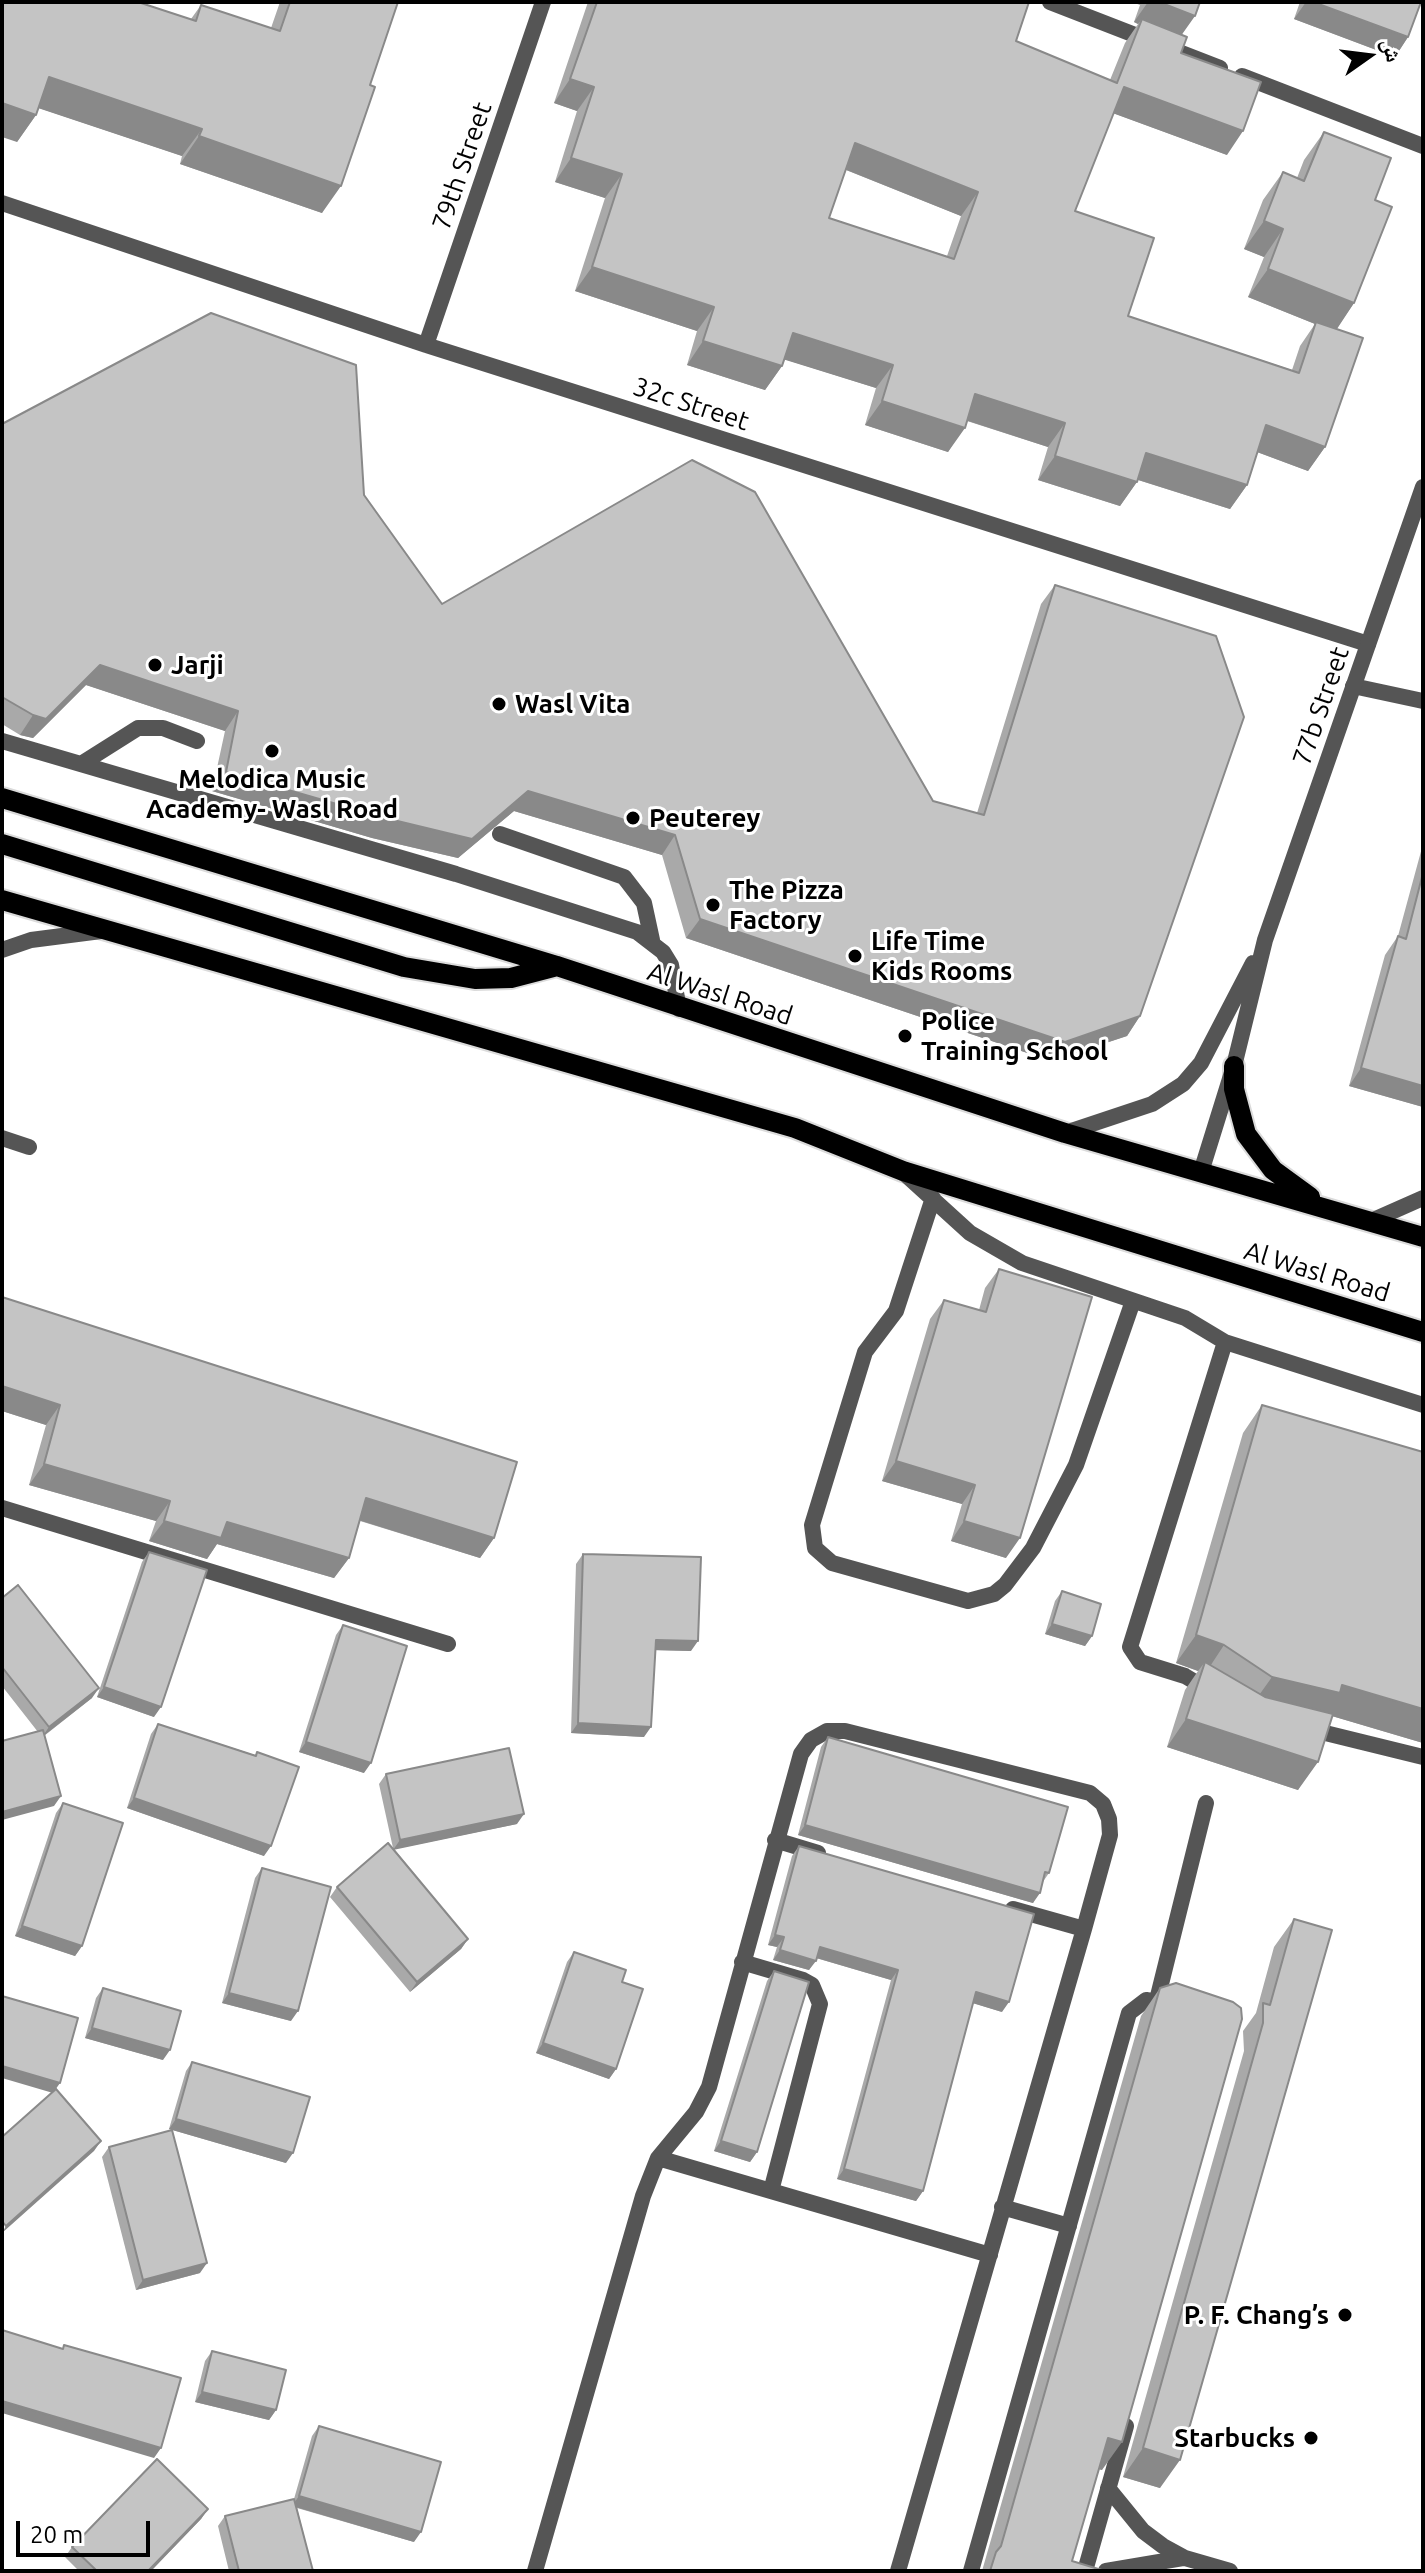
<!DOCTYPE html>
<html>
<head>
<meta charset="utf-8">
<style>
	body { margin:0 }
	#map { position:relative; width:1425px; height:2573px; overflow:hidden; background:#fff; font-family:Ubuntu,"Noto Naskh Arabic",sans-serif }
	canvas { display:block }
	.frame { position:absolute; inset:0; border:4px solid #000; pointer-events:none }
	.north { position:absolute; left:1329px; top:16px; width:80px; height:80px; -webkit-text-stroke:6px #fff; paint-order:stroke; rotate:76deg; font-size:22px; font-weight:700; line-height:32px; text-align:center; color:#000 }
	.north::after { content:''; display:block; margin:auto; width:28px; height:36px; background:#000; clip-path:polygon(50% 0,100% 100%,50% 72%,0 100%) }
	.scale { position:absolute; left:16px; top:2521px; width:134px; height:36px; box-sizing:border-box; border:4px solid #000; border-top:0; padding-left:10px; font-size:24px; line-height:28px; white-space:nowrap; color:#000; -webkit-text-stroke:6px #fff; paint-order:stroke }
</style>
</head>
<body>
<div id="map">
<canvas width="1425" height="2573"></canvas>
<div class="frame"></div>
<div class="north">ش</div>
<div class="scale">20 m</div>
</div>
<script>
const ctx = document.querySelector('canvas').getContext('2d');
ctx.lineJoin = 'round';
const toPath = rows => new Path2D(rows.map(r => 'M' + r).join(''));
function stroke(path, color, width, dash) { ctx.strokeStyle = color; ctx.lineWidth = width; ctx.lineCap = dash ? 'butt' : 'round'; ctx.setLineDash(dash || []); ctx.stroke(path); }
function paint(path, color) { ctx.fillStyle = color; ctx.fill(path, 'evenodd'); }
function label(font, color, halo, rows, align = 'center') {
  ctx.font = font + ' Ubuntu,sans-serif'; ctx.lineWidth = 6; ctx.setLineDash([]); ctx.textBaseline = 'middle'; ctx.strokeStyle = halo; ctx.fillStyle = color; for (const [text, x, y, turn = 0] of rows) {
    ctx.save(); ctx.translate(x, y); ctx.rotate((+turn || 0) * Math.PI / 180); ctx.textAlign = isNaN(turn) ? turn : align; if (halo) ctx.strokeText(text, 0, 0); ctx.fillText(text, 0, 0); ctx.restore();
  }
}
const service = toPath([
	[1050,2,1220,68],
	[1242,76,1423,146],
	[1353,686,1423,701],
	[2,741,456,874,637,932,663,952,671,965,679,1009],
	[81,764,138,728,163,728,197,741],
	[500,834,624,877,644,903,652,940],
	[2,950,31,940,101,931],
	[2,1138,29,1147],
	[904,1173,970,1233,1022,1263,1185,1318,1225,1342,1423,1405],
	[933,1198,896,1311,865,1352,812,1525,815,1548,832,1563,968,1601,994,1594,1005,1585,1033,1548,1076,1465,1133,1301],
	[1371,1221,1423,1198],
	[2,1508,448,1644],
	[1210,1691,1185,1676,1140,1662,1130,1647,1225,1342],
	[1309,1729,1423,1757],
	[775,1840,818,1853],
	[1013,1909,1084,1929],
	[742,1962,803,1980,812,1985,820,2004,771,2191],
	[1157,2000,1206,1803],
	[658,2158,990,2255],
	[1002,2207,1069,2226],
	[1108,2488,1143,2531,1163,2546,1185,2558,1230,2571],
	[535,2571,643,2196,658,2158,696,2112,709,2087,801,1754,811,1740,827,1731,845,1731,1090,1793,1103,1804,1109,1819,1110,1835,1084,1929,898,2571],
	[971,2571,1129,2013,1146,2000,1174,2005],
	[1085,2571,1126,2426],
	[1106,2571,1183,2558]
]);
const minor = toPath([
	[2,203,426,345,1368,644],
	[426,345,543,2]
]);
const tertiary = toPath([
	[1065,1133,1152,1104,1183,1084,1201,1063,1253,963],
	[1201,1172,1234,1066,1265,940,1423,487]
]);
const primary = toPath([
	[2,798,557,966,1065,1133,1423,1237],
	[2,844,404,967,475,979,511,978,557,966],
	[2,900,795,1128,903,1171,1423,1332],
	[1234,1066,1234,1089,1246,1134,1273,1170,1310,1197]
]);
const wall = toPath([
	[2,2,191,19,201,5,271,28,280,2,398,2,322,213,180,164,182,156,39,108,36,115,17,142],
	[588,2,1029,2,1016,41,1110,80,1125,43,1138,24,1134,22,1140,5,1132,2,1200,2,1182,34,1181,53,1227,155,1113,113,1075,211,1128,316,1292,370,1300,346,1315,324,1248,297,1264,257,1244,249,1263,200,1283,172,1297,178,1304,160,1324,132,1375,200,1354,303,1336,329,1325,447,1308,471,1257,452,1247,485,1230,509,1138,480,1120,506,1038,480,1048,447,967,421,948,452,865,425,876,388,784,359,782,366,765,390,687,365,697,331,575,291,605,198,555,182,577,111,554,103],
	[846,170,961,216,947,256,829,218],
	[1300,2,1421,2,1408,37,1395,57,1294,19],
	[2,424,364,495,442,604,933,801,977,813,1041,604,1055,585,1140,1016,1127,1036,1051,1061,686,938,662,855,514,811,458,858,372,838,212,791,225,731,86,685,33,738,20,735,2,724],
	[1423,844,1423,1107,1349,1086,1385,955,1398,936],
	[999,1269,1006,1558,951,1541,962,1504,882,1481,930,1319,944,1300,979,1310,985,1288],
	[2,1297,494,1538,480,1558,360,1521,349,1558,334,1578,217,1544,207,1559,149,1541,156,1521,29,1485,46,1425,2,1411],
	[1262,1405,1423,1452,1423,1743,1332,1716,1298,1790,1167,1747,1185,1690,1198,1671,1176,1663,1243,1433],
	[149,1552,154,1717,97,1697,142,1562],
	[583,1554,691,1651,655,1650,644,1737,571,1733,576,1564],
	[1062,1591,1092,1636,1085,1646,1045,1634,1055,1601],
	[2,1598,92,1698,44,1736,54,1806,38,1732,2,1686],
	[343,1625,364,1773,299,1752,336,1635],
	[158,1724,255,1755,257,1752,264,1856,127,1808,151,1734],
	[828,1737,1049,1873,1042,1883,1033,1903,798,1835,821,1747],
	[386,1774,517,1824,394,1849,468,1939,461,1949,410,1992,330,1897,337,1887,393,1848,379,1784],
	[63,1803,82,1946,75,1956,15,1936,56,1813],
	[799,1846,1002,2012,973,2003,923,2191,916,2201,837,2179,891,1980,816,1958,809,1970,773,1960,777,1947,768,1945,792,1856],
	[262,1868,291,2021,222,2003,255,1878],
	[1294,1919,1160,2488,1123,2477,1244,2051,1243,2031,1256,2013,1274,1947],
	[574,1952,622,1982,616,2069,609,2079,536,2053,567,1962],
	[774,1971,757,2152,750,2162,714,2151,767,1981],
	[103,1988,163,2060,85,2038,96,1998],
	[1160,1988,1102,2470,1099,2469,1072,2561,1105,2571,982,2571,1141,2016],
	[192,2062,286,2163,169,2129,186,2071],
	[109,2147,200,2273,136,2290,102,2157],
	[212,2351,276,2410,269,2420,195,2402,205,2361],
	[319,2426,414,2542,297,2508,313,2571,229,2571,218,2526,225,2516,294,2499,312,2436],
	[208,2509,201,2519,151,2571,79,2571,65,2557,72,2547]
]);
const shadedWall = toPath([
	[1148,2,1159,2,1195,16,1178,40,1142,19,1138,24,1134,22],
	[1306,2,1313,2,1408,37,1395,57,1294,19],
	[49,77,202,129,182,156,29,105],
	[570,79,594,87,577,111,554,103],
	[1124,87,1243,131,1227,155,1107,111],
	[2,103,36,115,17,142,2,137],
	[199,136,341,186,322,213,180,164],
	[855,143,978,192,961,216,839,167],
	[571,158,622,174,605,198,555,182],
	[1264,221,1283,229,1264,257,1244,249],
	[592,267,714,307,697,331,575,291],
	[1268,269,1354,303,1335,332,1248,297],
	[793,333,893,365,876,388,776,357],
	[703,341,782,366,765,390,687,365],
	[975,394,1065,423,1048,447,959,418],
	[882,401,965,428,948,452,865,425],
	[1266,425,1325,447,1308,471,1249,449],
	[1146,453,1247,485,1230,509,1129,477],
	[1055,456,1137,482,1120,506,1038,480],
	[100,665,238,711,225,731,86,685,33,738,20,735,33,715],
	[226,772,528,791,675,835,662,855,514,811,458,858,372,838,212,791],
	[700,919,1140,1016,1127,1036,1051,1061,686,938],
	[1361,1068,1423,1086,1423,1107,1349,1086],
	[2,1386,60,1405,46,1425,2,1411],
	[896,1461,975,1485,962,1504,882,1481],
	[44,1464,170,1501,156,1521,29,1485],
	[366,1498,494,1538,480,1558,352,1518],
	[164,1521,227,1522,349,1558,334,1578,217,1544,207,1559,149,1541],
	[964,1521,1020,1538,1006,1558,951,1541],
	[1052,1624,1092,1636,1085,1646,1045,1634],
	[1196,1635,1224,1645,1205,1674,1205,1662,1198,1671,1176,1663],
	[656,1640,698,1641,691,1651,649,1650],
	[1272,1677,1342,1685,1423,1709,1423,1743,1325,1714,1252,1705],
	[104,1687,161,1707,154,1717,97,1697],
	[99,1688,92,1698,42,1737,49,1727],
	[1186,1719,1318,1762,1298,1790,1167,1747],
	[578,1723,651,1727,644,1737,571,1733],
	[306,1742,371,1763,364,1773,299,1752],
	[61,1796,54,1806,2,1820,2,1812],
	[134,1798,271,1846,264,1856,127,1808],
	[524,1814,517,1824,393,1850,400,1840],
	[805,1825,1040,1893,1033,1903,798,1835],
	[22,1926,82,1946,75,1956,15,1936],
	[775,1935,784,1937,777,1947,768,1945],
	[468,1939,461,1949,410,1992,417,1982],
	[820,1947,898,1970,891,1980,813,1957],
	[780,1950,816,1961,809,1970,773,1960],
	[976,1992,1009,2002,1002,2012,969,2002],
	[229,1993,298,2011,291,2021,222,2003],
	[92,2028,170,2050,163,2060,85,2038],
	[543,2043,616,2069,609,2079,536,2053],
	[2,2066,60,2083,53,2093,2,2078],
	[176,2119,293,2153,286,2163,169,2129],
	[101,2141,94,2151,2,2233,6,2226],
	[721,2141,757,2152,750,2162,714,2151],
	[844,2169,923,2191,916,2201,837,2179],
	[207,2263,200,2273,136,2290,143,2280],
	[202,2392,276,2410,269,2420,195,2402],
	[2,2401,161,2448,154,2458,2,2413],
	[1108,2438,1122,2442,1102,2470,1088,2466],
	[1143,2448,1180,2460,1160,2488,1123,2477],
	[299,2496,421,2532,414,2542,292,2506],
	[208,2509,201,2519,151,2571,148,2571]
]);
const building = toPath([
	[2,2,138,2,196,21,201,5,280,31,290,2,398,2,370,85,375,87,341,186,199,136,202,129,49,77,36,115,2,103,2,2],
	[597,2,1029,2,1016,41,1117,83,1142,19,1187,37,1181,53,1261,82,1243,131,1124,87,1075,211,1154,238,1128,316,1299,373,1316,322,1363,338,1325,447,1266,425,1247,485,1146,453,1137,482,1055,456,1065,423,975,394,965,428,882,401,893,365,793,333,782,366,703,341,714,307,592,267,622,174,571,158,594,87,570,79,597,2],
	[855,143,978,192,954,259,829,218,855,143],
	[1159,2,1200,2,1195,16,1159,2],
	[1313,2,1421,2,1408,37,1313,2],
	[1324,132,1391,158,1375,200,1392,207,1354,303,1268,269,1283,229,1264,221,1283,172,1304,181,1324,132],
	[211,313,356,365,364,495,442,604,692,460,755,492,933,801,984,815,1055,585,1216,636,1244,717,1140,1016,1065,1042,700,919,675,835,528,791,472,839,385,818,226,772,238,711,100,665,46,719,33,715,2,697,2,424,211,313],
	[1423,873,1423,1086,1361,1068,1398,936,1406,939,1423,873],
	[999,1269,1092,1297,1020,1538,964,1521,975,1485,896,1461,944,1300,986,1312,999,1269],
	[2,1297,517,1462,494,1538,366,1498,349,1558,227,1522,221,1538,164,1521,170,1501,44,1464,60,1405,2,1386,2,1297],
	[1262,1405,1423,1452,1423,1709,1342,1685,1340,1693,1272,1677,1224,1645,1196,1635,1262,1405],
	[149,1552,207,1570,161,1707,104,1687,149,1552],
	[583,1554,701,1557,698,1641,656,1640,651,1727,578,1723,583,1554],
	[18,1585,99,1688,49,1727,2,1667,2,1598,18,1585],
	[1062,1591,1101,1604,1092,1636,1052,1624,1062,1591],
	[343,1625,407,1646,371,1763,306,1742,343,1625],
	[1205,1662,1265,1697,1333,1714,1318,1762,1186,1719,1205,1662],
	[158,1724,256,1756,257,1752,299,1767,271,1846,134,1798,158,1724],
	[43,1730,61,1796,2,1812,2,1741,43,1730],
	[828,1737,1068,1807,1049,1873,1045,1872,1040,1893,805,1825,828,1737],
	[509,1748,524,1814,400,1840,386,1774,509,1748],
	[63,1803,123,1823,82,1946,22,1926,63,1803],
	[388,1843,468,1939,417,1982,337,1887,388,1843],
	[799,1846,1034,1914,1009,2002,976,1992,923,2191,844,2169,898,1970,820,1947,816,1961,780,1950,784,1937,775,1935,799,1846],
	[262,1868,331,1887,298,2011,229,1993,262,1868],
	[1294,1919,1332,1930,1180,2460,1143,2448,1263,2023,1263,2003,1270,2005,1294,1919],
	[574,1952,626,1970,622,1982,643,1989,616,2069,543,2043,574,1952],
	[774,1971,809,1982,757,2152,721,2141,774,1971],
	[1176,1983,1233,2002,1241,2008,1242,2019,1122,2442,1108,2438,1072,2561,1105,2571,990,2571,996,2552,1001,2546,1160,1988,1176,1983],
	[103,1988,181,2011,170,2050,92,2028,103,1988],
	[2,1996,78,2018,60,2083,2,2066,2,1996],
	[192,2062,310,2097,293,2153,176,2119,192,2062],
	[56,2089,101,2141,6,2226,2,2221,2,2137,56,2089],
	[172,2130,207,2263,143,2280,109,2147,172,2130],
	[2,2330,63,2349,64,2345,181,2378,161,2448,2,2401,2,2330],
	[212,2351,286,2370,276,2410,202,2392,212,2351],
	[319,2426,441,2462,421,2532,299,2496,319,2426],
	[157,2459,208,2509,148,2571,97,2571,72,2547,157,2459],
	[294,2499,313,2571,239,2571,225,2516,294,2499]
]);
const markers = [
	[155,665,8,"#000"],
	[499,704,8,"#000"],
	[272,751,8,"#000"],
	[633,818,8,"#000"],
	[713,905,8,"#000"],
	[855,956,8,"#000"],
	[905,1036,8,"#000"],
	[1345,2315,8,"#000"],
	[1311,2438,8,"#000"]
];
const streetNames = [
	["79th Street",462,166,-71],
	["32c Street",691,404,18],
	["77b Street",1321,706,-71],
	["Al Wasl Road",720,994,18],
	["Al Wasl Road",1317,1272,17]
];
const poiNames = [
	["Jarji",171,665],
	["Wasl Vita",515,704],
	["Melodica Music",272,779,"center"],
	["Academy- Wasl Road",272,809,"center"],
	["Peuterey",649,818],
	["The Pizza",729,890],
	["Factory",729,920],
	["Life Time",871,941],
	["Kids Rooms",871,971],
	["Police",921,1021],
	["Training School",921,1051],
	["P. F. Chang’s",1329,2315,"right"],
	["Starbucks",1295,2438,"right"]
];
stroke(primary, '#dbdbdb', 24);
stroke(service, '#555', 16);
stroke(minor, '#555', 16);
stroke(tertiary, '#555', 16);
stroke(primary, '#000', 20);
paint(wall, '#a9a9a9');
paint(shadedWall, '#898989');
paint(building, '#c4c4c4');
stroke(building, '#898989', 2);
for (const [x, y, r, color] of markers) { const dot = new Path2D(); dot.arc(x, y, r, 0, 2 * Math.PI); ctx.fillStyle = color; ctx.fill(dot); stroke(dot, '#fff', 3); }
label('26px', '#000', '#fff', streetNames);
label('bold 26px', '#000', '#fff', poiNames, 'left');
</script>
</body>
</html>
